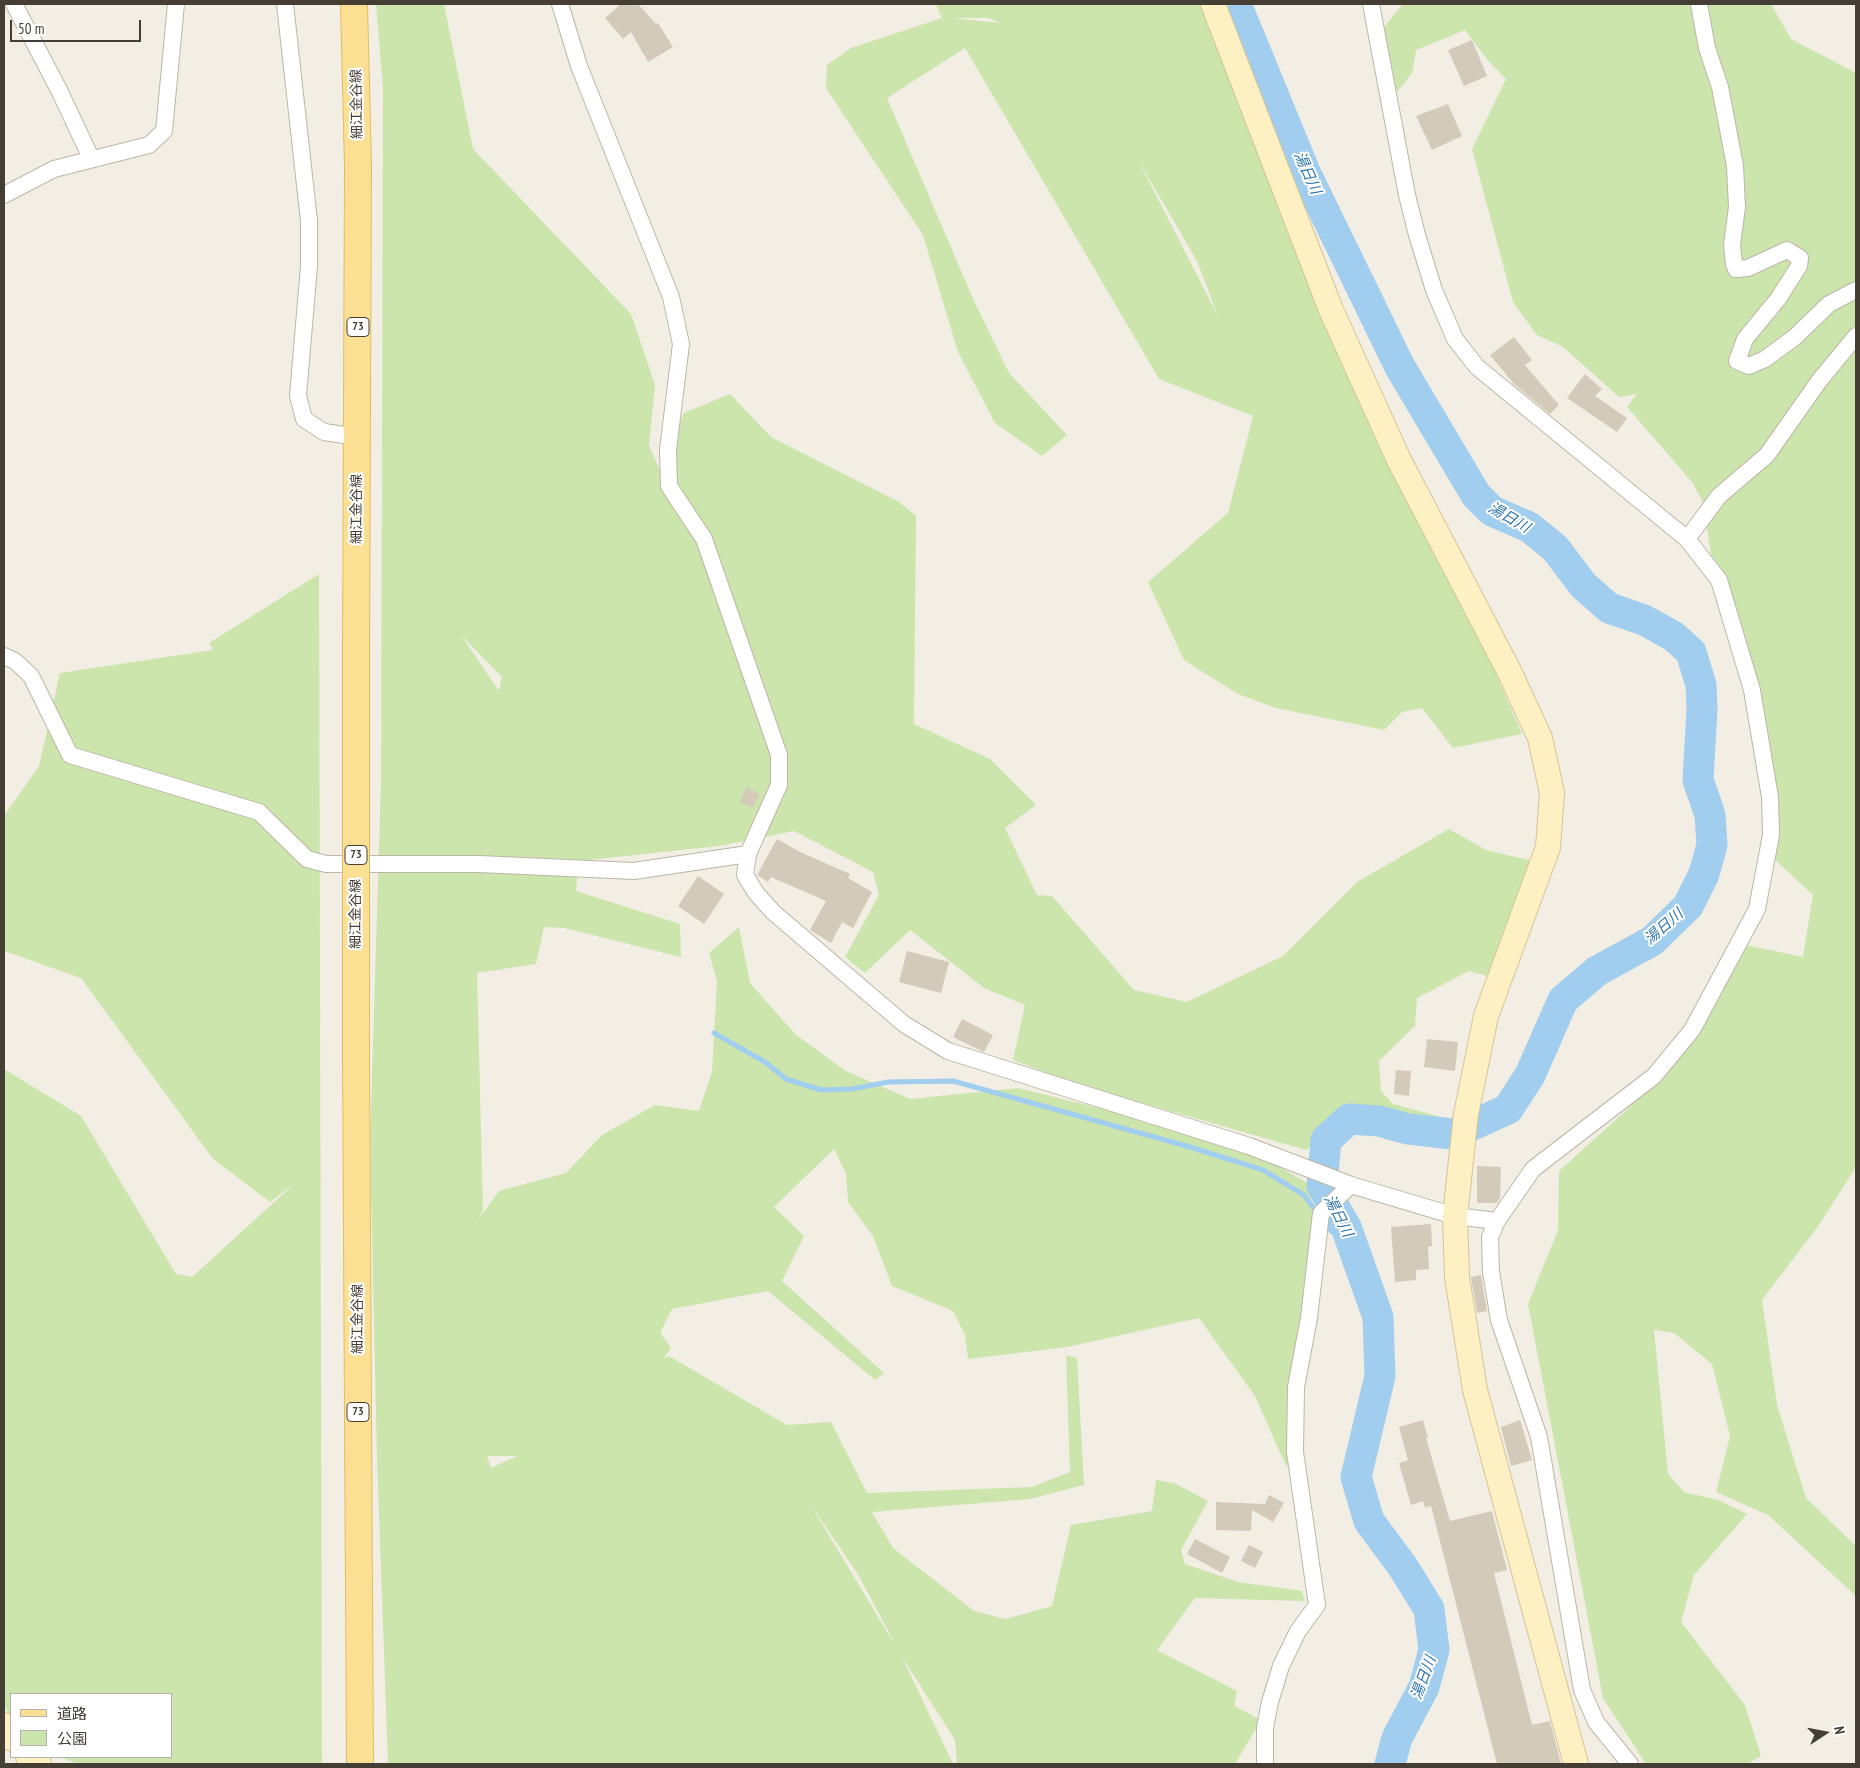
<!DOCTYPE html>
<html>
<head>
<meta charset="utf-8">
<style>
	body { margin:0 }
	#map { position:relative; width:1860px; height:1768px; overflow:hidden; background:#f2eee4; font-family:"PT Sans Narrow","Noto Sans JP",sans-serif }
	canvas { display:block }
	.frame { position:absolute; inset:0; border:5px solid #443e34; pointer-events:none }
	.legend { position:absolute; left:10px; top:1693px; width:162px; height:65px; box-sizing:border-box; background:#fff; border:1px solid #b4b2ae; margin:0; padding:6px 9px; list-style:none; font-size:15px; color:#443e34 }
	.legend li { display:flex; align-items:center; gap:10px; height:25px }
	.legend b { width:25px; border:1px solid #b4b2ae }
	.north { position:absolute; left:1800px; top:1708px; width:50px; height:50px; -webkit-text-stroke:4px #fff; paint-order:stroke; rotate:79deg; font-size:14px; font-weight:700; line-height:20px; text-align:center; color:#443e34 }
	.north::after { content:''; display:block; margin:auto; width:18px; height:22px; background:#443e34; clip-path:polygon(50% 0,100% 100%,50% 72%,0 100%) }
	.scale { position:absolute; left:10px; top:20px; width:131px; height:22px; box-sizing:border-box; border:2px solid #443e34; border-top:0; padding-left:6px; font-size:15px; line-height:18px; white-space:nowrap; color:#443e34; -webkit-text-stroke:4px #fff; paint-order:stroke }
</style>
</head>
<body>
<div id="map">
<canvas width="1860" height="1768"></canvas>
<div class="frame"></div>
<ul class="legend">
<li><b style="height:6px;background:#fbe093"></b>道路</li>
<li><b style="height:14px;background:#cbe5ad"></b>公園</li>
</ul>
<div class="north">N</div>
<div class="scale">50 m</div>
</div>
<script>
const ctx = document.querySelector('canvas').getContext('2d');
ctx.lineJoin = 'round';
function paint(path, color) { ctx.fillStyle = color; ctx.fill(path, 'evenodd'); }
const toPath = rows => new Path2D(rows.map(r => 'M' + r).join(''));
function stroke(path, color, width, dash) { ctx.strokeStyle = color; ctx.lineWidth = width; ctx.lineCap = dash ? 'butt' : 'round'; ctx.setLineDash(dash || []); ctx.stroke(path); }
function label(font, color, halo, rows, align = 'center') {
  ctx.font = font + ' "PT Sans Narrow","Noto Sans JP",sans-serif'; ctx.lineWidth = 4; ctx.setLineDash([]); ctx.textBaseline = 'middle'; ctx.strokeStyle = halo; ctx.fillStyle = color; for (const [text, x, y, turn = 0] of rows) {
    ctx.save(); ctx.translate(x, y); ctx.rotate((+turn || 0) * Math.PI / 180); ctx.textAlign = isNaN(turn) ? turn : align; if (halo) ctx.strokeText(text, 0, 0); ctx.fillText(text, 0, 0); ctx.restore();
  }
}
const green = toPath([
	[376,4,444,4,473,149,631,314,655,385,649,446,660,470,684,413,730,394,771,437,899,502,916,516,914,724,990,759,1036,805,1005,828,1037,895,1052,896,1134,990,1187,1002,1283,956,1357,882,1449,829,1486,850,1533,861,1487,976,1469,971,1417,998,1415,1026,1379,1061,1381,1091,1393,1104,1445,1118,1429,1124,1345,1116,1306,1150,1076,1084,1013,1060,1025,1005,984,988,910,930,865,973,845,957,879,895,873,872,794,831,719,846,579,861,576,891,680,924,681,957,565,928,544,927,536,964,477,973,483,1210,478,1220,499,1191,566,1173,602,1135,655,1105,699,1111,712,1072,717,981,709,953,739,927,750,983,796,1035,846,1071,910,1099,1018,1088,1236,1142,1309,1184,1317,1242,1294,1426,1287,1468,1255,1396,1199,1318,1067,1347,968,1359,965,1335,953,1311,892,1286,873,1236,848,1202,846,1173,834,1149,774,1207,804,1236,782,1281,884,1373,875,1380,768,1291,672,1309,660,1333,671,1348,663,1359,669,1356,787,1425,831,1422,867,1493,1032,1487,1070,1472,1066,1355,1077,1358,1084,1485,1030,1499,872,1512,893,1548,974,1611,1006,1619,1052,1606,1071,1525,1152,1511,1156,1480,1174,1483,1208,1501,1181,1550,1185,1564,1238,1582,1302,1591,1305,1601,1195,1598,1157,1650,1237,1691,1234,1706,1261,1720,1235,1764,957,1764,955,1740,902,1657,953,1764,388,1764,377,1458,370,1142,381,782,383,88],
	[463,637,502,677,499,691,463,638],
	[487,1456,517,1456,491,1468],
	[809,1502,859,1576,893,1640,892,1640],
	[936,4,1204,4,1522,734,1453,748,1422,708,1402,712,1384,730,1276,708,1238,694,1184,660,1148,582,1228,513,1253,416,1159,379,965,48,887,98,974,301,1009,373,1067,435,1042,456,995,423,958,352,923,235,826,88,827,65,851,48,942,18],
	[950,18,988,18,1001,23,951,18],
	[1141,165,1197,261,1218,316,1141,166],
	[1403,4,1771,4,1791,39,1856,73,1856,1167,1819,1225,1762,1300,1777,1405,1806,1498,1856,1546,1856,1596,1768,1515,1716,1492,1730,1436,1712,1364,1674,1333,1654,1330,1668,1474,1684,1492,1718,1500,1747,1514,1694,1575,1681,1622,1745,1705,1761,1756,1747,1764,1646,1764,1603,1698,1528,1304,1558,1230,1559,1171,1631,1106,1705,1022,1746,945,1803,957,1813,895,1772,857,1761,706,1713,568,1703,502,1692,482,1627,407,1637,394,1619,397,1563,347,1537,335,1513,302,1472,149,1506,79,1489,62,1465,30,1416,50,1412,73,1397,92,1384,27],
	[319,574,322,1764,79,1764,60,1757,171,1757,171,1694,11,1694,11,1719,4,1705,4,1069,81,1116,176,1274,192,1277,295,1183,270,1202,213,1159,81,978,4,951,4,816,39,766,60,673,213,650,209,643]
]);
const stream = toPath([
	[714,1033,765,1062,786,1079,821,1090,852,1089,888,1082,953,1081,1190,1147,1263,1170,1304,1195,1318,1214],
	[1323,1221,1332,1232,1346,1227]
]);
const river = toPath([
	[1236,4,1305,172,1400,367,1476,495,1492,511,1529,527,1555,548,1583,585,1609,608,1644,620,1673,636,1691,652,1701,685,1702,709,1698,780,1710,815,1712,845,1704,874,1688,906,1652,941,1597,971,1563,1000,1530,1075,1508,1109,1453,1134,1408,1129,1379,1121,1349,1119,1326,1140,1322,1186,1346,1227,1378,1317,1380,1376,1356,1477,1369,1521,1403,1567,1429,1609,1434,1650,1424,1687,1397,1738,1390,1764]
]);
const building = toPath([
	[621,4,638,4,656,24,658,23,673,47,648,62,631,32,623,39,605,18],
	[1472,40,1487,76,1464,86,1448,50],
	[1448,104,1462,136,1432,150,1416,116],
	[1514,337,1532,360,1525,365,1559,405,1550,414,1514,384,1490,355],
	[1585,374,1602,389,1595,396,1627,418,1617,432,1567,398],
	[747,787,760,794,752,808,740,802],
	[777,839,800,852,850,874,848,878,872,892,853,928,842,922,831,943,810,930,826,901,771,877,768,882,757,875],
	[698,876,724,894,704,924,678,906],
	[907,951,949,962,941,993,899,982],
	[962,1019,993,1035,984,1052,953,1037],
	[1427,1039,1458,1042,1455,1071,1424,1067],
	[1396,1070,1411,1071,1409,1096,1394,1094],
	[1477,1166,1501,1167,1500,1198,1497,1203,1477,1203],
	[1431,1224,1432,1246,1428,1247,1429,1269,1416,1270,1416,1280,1395,1282,1391,1227],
	[1481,1275,1487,1311,1477,1313,1471,1277],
	[1423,1420,1428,1438,1426,1438,1450,1521,1492,1511,1507,1570,1494,1573,1532,1725,1550,1721,1561,1764,1497,1764,1431,1506,1425,1508,1423,1501,1411,1505,1399,1463,1408,1460,1399,1427],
	[1520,1420,1532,1460,1511,1466,1501,1427],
	[1269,1495,1284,1503,1273,1522,1252,1510,1251,1531,1216,1530,1216,1502,1265,1504],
	[1195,1539,1230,1557,1222,1573,1187,1554],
	[1249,1545,1263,1552,1255,1568,1241,1561]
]);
const street = toPath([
	[14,4,59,90,91,158],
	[285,4,309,221,309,266,298,396,304,419,324,432,357,437],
	[560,4,579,66,671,297,681,344,668,450,669,486,704,539,779,755,779,785,748,854,745,875,756,893,773,912,904,1024,948,1051,1249,1146,1351,1185,1455,1216,1497,1221],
	[1371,4,1407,195,1417,235,1434,290,1455,339,1477,367,1687,539,1719,580,1752,690,1770,797,1771,835,1757,909,1692,1030,1654,1076,1533,1169,1497,1221,1490,1237,1491,1272,1499,1320,1539,1437,1582,1690,1596,1722,1630,1764],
	[1699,4,1707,48,1720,87,1735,166,1737,207,1732,245,1734,264,1736,269,1748,268,1787,250,1800,258,1799,266,1778,299,1745,339,1737,361,1749,366,1765,359,1795,337,1829,304,1856,290],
	[4,195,54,169,149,145,164,131,176,4],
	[1687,539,1719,496,1767,455,1819,381,1856,336],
	[4,656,15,661,31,676,70,755,259,812,307,859,326,864,479,864,634,871,748,854],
	[1265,1764,1265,1728,1270,1702,1281,1666,1298,1631,1317,1605,1295,1452,1296,1387,1309,1318,1321,1213,1351,1185]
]);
const secondary = toPath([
	[1213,4,1331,310,1399,460,1509,671,1540,738,1552,793,1548,847,1486,1016,1466,1114,1455,1216,1457,1277,1475,1390,1576,1764],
	[4,1725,11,1738],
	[28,1757,39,1764]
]);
const primary = toPath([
	[354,4,358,167,356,650],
	[356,1059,360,1764]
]);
const primaryBridge = toPath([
	[356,1059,356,650]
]);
const shields = [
	[358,327,22],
	[356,855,22],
	[358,1412,22]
];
const shieldNames = [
	["73",358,327],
	["73",356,855],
	["73",358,1412]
];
const streetNames = [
	["細江金谷線",357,104,-91],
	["細江金谷線",357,509,-90],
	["細江金谷線",356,914,-90],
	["細江金谷線",358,1319,-90]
];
const waterNames = [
	["湯日川",1307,173,66],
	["湯日川",1509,518,30],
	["湯日川",1664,927,-41],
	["湯日川",1338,1216,63],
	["湯日川",1424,1678,-70]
];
paint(green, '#cbe5ad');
stroke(stream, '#a1cdee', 5);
stroke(river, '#a1cdee', 31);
paint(building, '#d3caba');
stroke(street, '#bdb6a7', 18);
stroke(secondary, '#d4c497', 26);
stroke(primary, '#e0bd64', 28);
stroke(street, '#fff', 16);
stroke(secondary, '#fdf0c3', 24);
stroke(primary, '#fbe093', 26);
stroke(primaryBridge, '#e0bd64', 28, []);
stroke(primaryBridge, '#fbe093', 26);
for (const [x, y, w] of shields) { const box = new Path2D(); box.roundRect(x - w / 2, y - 9.5, w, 19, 4); ctx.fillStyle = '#fff'; ctx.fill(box); stroke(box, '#443e34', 1); }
label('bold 12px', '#443e34', null, shieldNames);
label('14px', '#443e34', '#fff', streetNames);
label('italic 15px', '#3176ac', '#fff', waterNames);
</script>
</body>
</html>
